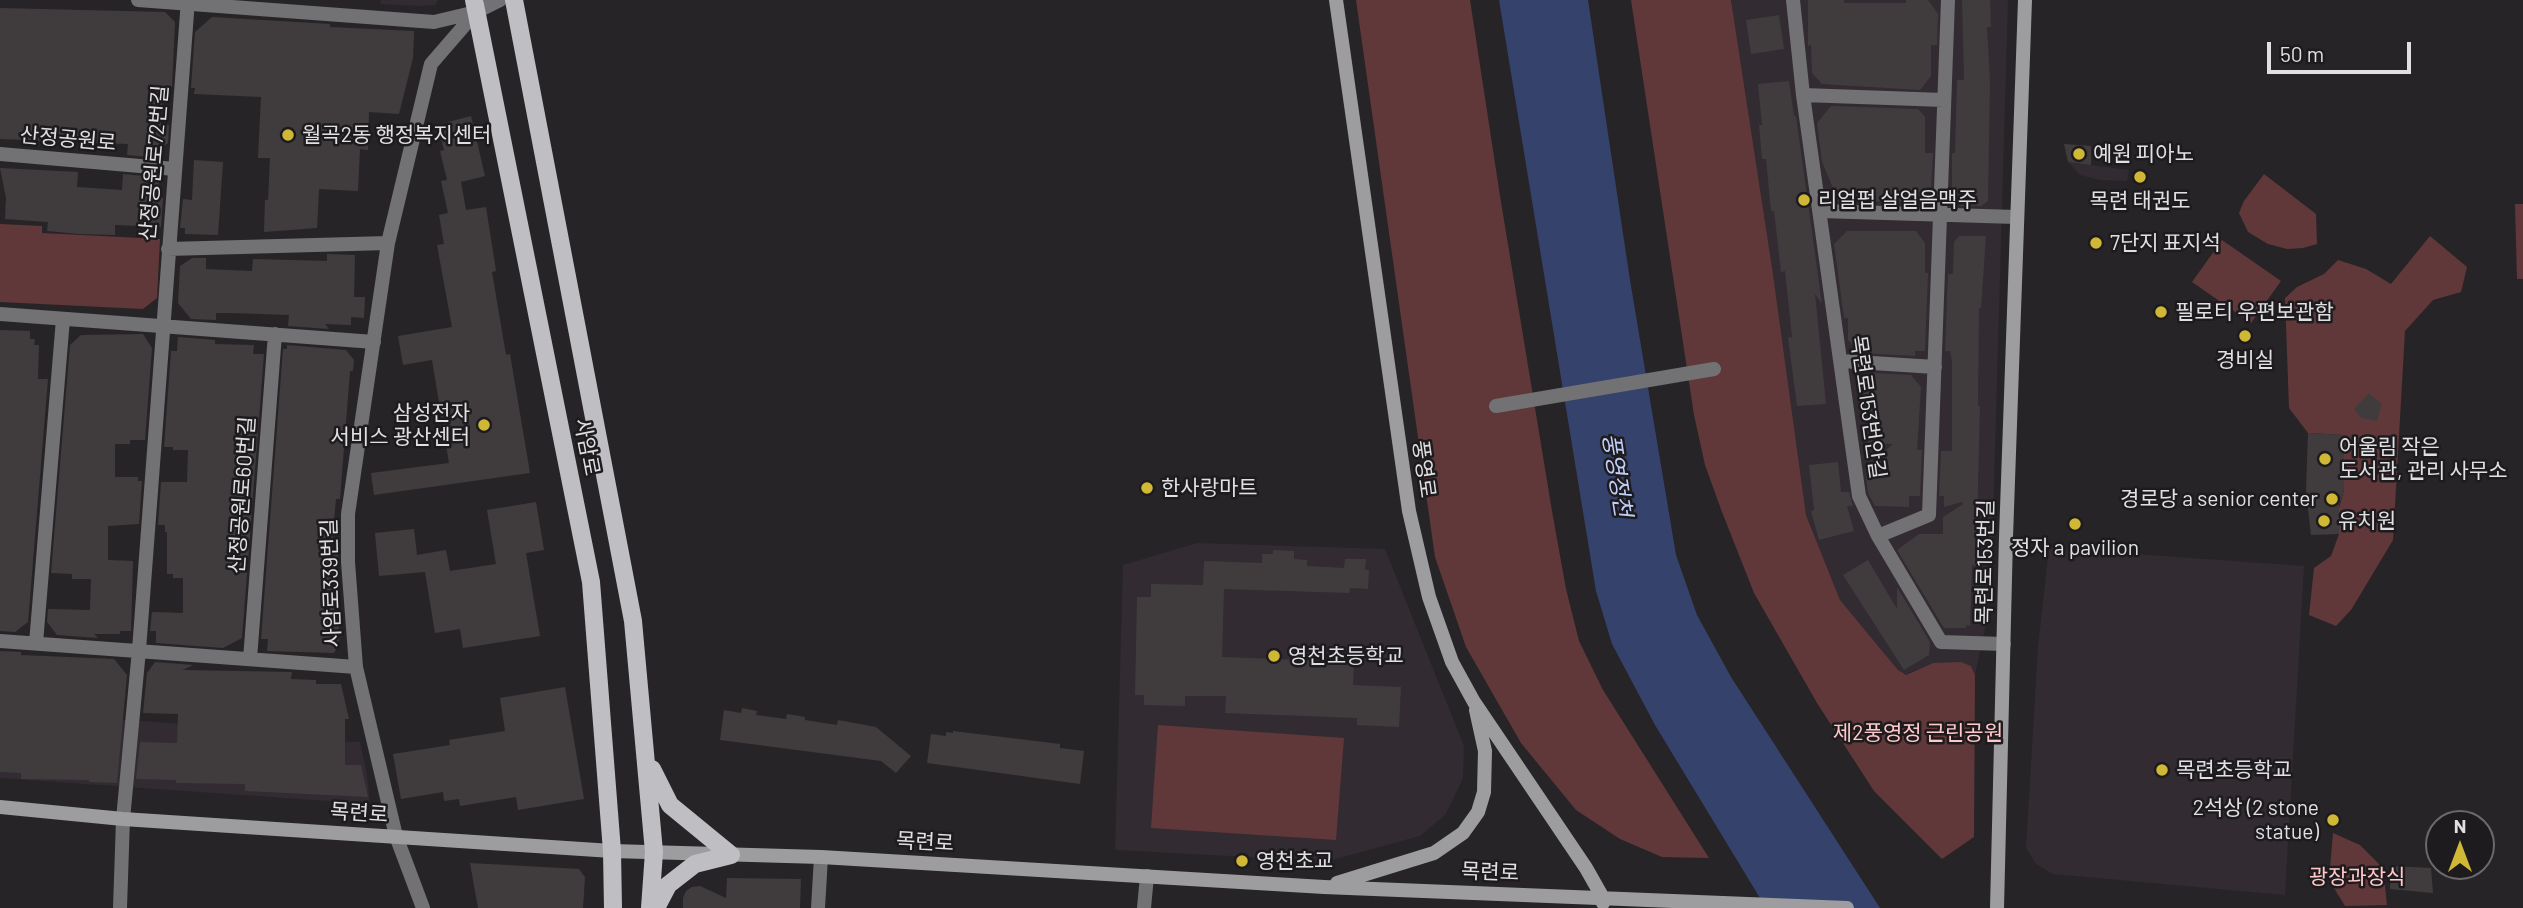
<!DOCTYPE html>
<html>
<head>
<meta charset="utf-8">
<style>
	body { margin:0 }
	#map { position:relative; width:2523px; height:908px; overflow:hidden; background:#272427; font-family:Barlow,sans-serif }
	canvas { display:block }
	.north { position:absolute; left:2425px; top:810px; width:70px; height:70px; box-sizing:border-box; background:#1d1b1e; border:2px solid #6b696c; border-radius:50%; rotate:0deg; font-size:19px; font-weight:700; line-height:28px; text-align:center; color:#e0dfe1 }
	.north::after { content:''; display:block; margin:auto; width:24px; height:32px; background:#d0b836; clip-path:polygon(50% 0,100% 100%,50% 72%,0 100%) }
	.scale { position:absolute; left:2267px; top:42px; width:144px; height:32px; box-sizing:border-box; border:4px solid #e0dfe1; border-top:0; padding-left:9px; font-size:21px; line-height:24px; white-space:nowrap; color:#e0dfe1; -webkit-text-stroke:5px #1d1b1e; paint-order:stroke }
</style>
</head>
<body>
<div id="map">
<canvas width="2523" height="908"></canvas>
<div class="north">N</div>
<div class="scale">50 m</div>
</div>
<script>
const ctx = document.querySelector('canvas').getContext('2d');
ctx.lineJoin = 'round';
function paint(path, color) { ctx.fillStyle = color; ctx.fill(path, 'evenodd'); }
const toPath = rows => new Path2D(rows.map(r => 'M' + r).join(''));
function stroke(path, color, width, dash) { ctx.strokeStyle = color; ctx.lineWidth = width; ctx.lineCap = dash ? 'butt' : 'round'; ctx.setLineDash(dash || []); ctx.stroke(path); }
function label(font, color, halo, rows, align = 'center') {
  ctx.font = font + ' Barlow,"Noto Sans KR",sans-serif'; ctx.lineWidth = 5; ctx.setLineDash([]); ctx.textBaseline = 'middle'; ctx.strokeStyle = halo; ctx.fillStyle = color; for (const [text, x, y, turn = 0] of rows) {
    ctx.save(); ctx.translate(x, y); ctx.rotate((+turn || 0) * Math.PI / 180); ctx.textAlign = isNaN(turn) ? turn : align; if (halo) ctx.strokeText(text, 0, 0); ctx.fillText(text, 0, 0); ctx.restore();
  }
}
const built = toPath([
	[381,0,438,0,435,5,419,6,380,4],
	[1731,0,2008,0,1992,552,1986,624,1975,675,1971,666,1933,663,1905,675,1898,670,1840,600,1806,515,1773,274],
	[2068,162,2129,170,2127,181,2100,180,2080,175],
	[1197,543,1385,549,1464,746,1463,778,1446,814,1420,836,1328,861,1115,850,1123,565],
	[2049,548,2304,566,2285,895,2053,874,2036,864,2026,848,2038,647],
	[0,711,239,728,308,741,360,742,367,774,370,804,0,778]
]);
const green = toPath([
	[1356,0,1470,0,1500,196,1552,511,1566,589,1579,641,1603,690,1709,858,1662,857,1620,839,1576,810,1521,743,1466,647,1435,557],
	[1631,0,1731,0,1773,274,1806,515,1840,600,1898,670,1906,675,1933,663,1961,662,1971,666,1975,675,1974,837,1942,859,1874,791,1817,703,1754,593,1722,512,1705,465,1694,415],
	[2264,174,2316,214,2317,244,2303,248,2287,249,2268,244,2248,232,2239,213,2244,201],
	[2515,204,2523,204,2523,279,2517,279],
	[0,224,42,226,42,233,160,239,157,298,143,309,0,302],
	[2430,236,2467,267,2461,292,2433,300,2405,331,2393,540,2351,610,2336,626,2309,615,2314,568,2331,556,2339,534,2339,508,2344,490,2343,435,2308,433,2289,408,2285,298,2297,287,2324,274,2338,260,2366,269,2391,284],
	[2222,240,2281,281,2251,323,2192,282],
	[1158,725,1344,738,1336,840,1151,828],
	[2333,833,2360,845,2383,868,2387,905,2345,906,2329,880]
]);
const water = toPath([
	[1499,0,1588,0,1630,280,1676,555,1697,615,1731,677,1880,908,1766,908,1655,725,1612,644,1596,591]
]);
const building = toPath([
	[1808,0,1844,0,1844,3,1906,3,1906,0,1928,0,1938,14,1937,45,1931,45,1931,76,1920,90,1822,84,1812,73,1811,45,1808,46],
	[1962,0,1990,0,1991,27,1987,27,1990,81,1988,201,1981,206,1961,206,1952,199,1952,153,1955,153,1957,80,1964,80],
	[0,8,165,12,175,22,172,87,163,87,161,125,169,125,168,143,149,157,127,155,128,144,0,139],
	[1779,15,1784,49,1751,54,1746,20],
	[212,17,330,24,330,27,414,31,413,58,399,114,369,112,368,150,360,149,358,191,319,189,317,228,264,232,265,200,268,200,270,158,258,158,261,97,194,94,195,88,191,88,195,32],
	[1789,81,1794,116,1796,116,1822,304,1815,294,1826,404,1797,406,1788,338,1792,337,1785,271,1781,272,1774,211,1771,211,1766,159,1762,159,1759,125,1762,125,1758,84],
	[1831,106,1918,109,1925,117,1925,153,1933,153,1931,189,1920,201,1839,202,1822,162,1817,123],
	[471,116,485,176,461,182,466,210,486,207,496,271,492,272,506,355,510,354,530,473,374,495,371,473,449,463,432,360,403,365,398,336,452,327,437,245,444,244,439,215,448,213,441,181,447,180,440,151,444,150,441,139,448,122],
	[2064,144,2091,146,2091,165,2068,162],
	[194,160,223,162,218,235,185,234,185,228,180,228,183,199,192,200],
	[0,168,78,172,77,187,122,190,123,174,154,177,159,183,158,198,163,198,161,227,115,225,115,235,79,234,47,231,48,222,5,219,6,198],
	[1847,231,1916,231,1925,243,1925,273,1928,273,1925,351,1915,351,1915,356,1860,353,1848,340,1848,318,1844,318,1834,244],
	[1959,236,1986,236,1981,308,1979,308,1978,406,1980,406,1976,566,1972,565,1970,626,1966,625,1966,628,1944,628,1897,550,1919,534,1943,534,1943,517,1963,504,1962,502,1944,507,1944,496,1939,496,1941,451,1952,451,1952,361,1950,351,1945,351,1948,274,1953,274,1954,242],
	[327,254,355,255,354,297,365,297,364,318,351,317,351,325,325,324,329,329,288,326,289,315,231,313,216,313,216,320,191,319,178,303,180,266,192,258,206,258,206,269,252,271,253,259,327,261],
	[0,330,30,331,30,339,35,339,34,345,39,345,38,379,48,379,28,622,15,632,0,631],
	[143,334,152,348,145,440,130,440,130,444,115,444,115,477,138,477,138,481,142,481,139,524,108,526,108,560,133,561,131,631,120,631,120,634,94,634,98,638,57,635,47,622,48,609,90,610,91,579,72,579,72,574,51,573,70,345,81,335],
	[178,337,215,340,215,344,254,345,253,354,264,354,242,638,223,648,156,643,156,631,150,631,152,612,183,613,183,578,173,578,173,574,167,574,167,532,165,532,165,525,158,525,161,482,187,482,188,450,173,450,173,447,164,447,171,351,177,351],
	[287,345,346,350,354,360,353,371,350,371,340,499,336,499,331,553,338,553,334,615,340,616,338,646,334,653,267,651,268,639,261,639,283,349,287,349],
	[1873,373,1911,375,1921,387,1917,450,1922,450,1920,496,1909,496,1909,507,1875,506,1868,493,1865,469,1893,444,1868,443,1869,406,1859,406,1860,385],
	[2369,393,2382,404,2377,421,2361,418,2354,409],
	[2308,433,2344,435,2344,490,2339,505,2339,534,2311,535,2306,491],
	[1838,462,1841,492,1849,492,1853,506,1847,506,1854,531,1819,540,1811,511,1814,510,1809,465],
	[536,502,544,550,526,553,540,636,463,648,460,629,435,633,425,572,379,576,375,533,414,529,417,555,446,550,450,571,496,564,487,510],
	[1273,550,1294,551,1294,559,1307,560,1307,566,1344,568,1345,559,1366,559,1365,570,1369,570,1368,589,1350,588,1349,593,1224,589,1222,657,1354,662,1353,685,1401,687,1399,727,1357,725,1357,718,1225,713,1226,696,1185,696,1185,706,1144,705,1144,695,1135,695,1137,597,1151,597,1151,584,1203,585,1204,561,1262,563,1262,554,1273,554],
	[1868,560,1897,609,1897,587,1930,642,1929,655,1904,670,1843,575],
	[0,651,21,652,21,655,114,659,127,675,117,783,89,782,89,780,21,779,21,773,0,772],
	[155,662,193,665,183,670,292,672,291,679,316,680,316,684,341,684,349,719,345,719,345,765,361,765,368,797,245,791,245,784,176,783,176,780,136,779,140,742,177,743,178,714,143,713,147,673],
	[565,687,584,799,518,810,516,797,460,806,459,799,444,801,443,792,401,799,393,754,450,745,449,740,505,731,500,698],
	[742,708,757,711,756,715,786,719,787,714,805,717,805,720,837,725,838,720,876,727,911,756,896,773,881,761,720,740,724,710,741,713],
	[953,731,1060,744,1060,748,1084,751,1080,784,927,763,931,734,946,736,946,732,953,733],
	[470,863,579,869,585,877,583,908,478,908],
	[2391,866,2431,868,2433,893,2390,889],
	[727,878,801,879,800,908,683,908,683,898,686,891,692,887,700,886,726,898]
]);
const street = toPath([
	[138,0,434,22,476,12,500,0],
	[1793,0,1803,95,1859,496,1878,536,1941,642,2004,644],
	[1803,95,1944,100],
	[0,154,175,169],
	[1820,211,2016,217],
	[168,249,388,243],
	[0,314,374,342],
	[1841,361,1935,367],
	[1496,406,1714,369],
	[1878,536,1929,515,1948,0],
	[0,641,356,667],
	[36,643,63,319],
	[250,659,275,334],
	[120,908,123,819,139,650,188,0],
	[423,908,396,836,356,667,348,562,348,514,388,243,431,64,476,12],
	[818,908,821,857],
	[1144,908,1147,876]
]);
const secondary = toPath([
	[1336,0,1409,511,1429,597,1452,662,1474,702,1586,868,1603,898,1603,903],
	[0,807,123,819,612,851,821,857,1324,887,1847,908],
	[1337,883,1434,853,1463,833,1478,812,1484,792,1485,751,1476,710],
	[1997,908,2006,537,2025,0]
]);
const primary = toPath([
	[474,0,591,582,612,851,613,908],
	[514,0,633,621,654,852,650,908],
	[652,769,670,805,731,855],
	[656,908,668,885,695,864,731,855]
]);
const markers = [
	[288,135,7,"#d0b836"],
	[2079,154,7,"#d0b836"],
	[2140,177,7,"#d0b836"],
	[1804,200,7,"#d0b836"],
	[2096,243,7,"#d0b836"],
	[2161,312,7,"#d0b836"],
	[2245,336,7,"#d0b836"],
	[484,425,7,"#d0b836"],
	[2325,459,7,"#d0b836"],
	[1147,488,7,"#d0b836"],
	[2332,499,7,"#d0b836"],
	[2324,521,7,"#d0b836"],
	[2075,524,7,"#d0b836"],
	[1274,656,7,"#d0b836"],
	[2162,770,7,"#d0b836"],
	[2333,820,7,"#d0b836"],
	[1242,861,7,"#d0b836"]
];
const poiNames = [
	["월곡2동 행정복지센터",302,135],
	["예원 피아노",2093,154],
	["리얼펍 살얼음맥주",1818,200],
	["목련 태권도",2140,201,"center"],
	["7단지 표지석",2110,243],
	["필로티 우편보관함",2175,312],
	["경비실",2245,360,"center"],
	["삼성전자",470,413,"right"],
	["서비스 광산센터",470,437,"right"],
	["어울림 작은",2339,447],
	["도서관, 관리 사무소",2339,471],
	["한사랑마트",1161,488],
	["경로당 a senior center",2318,499,"right"],
	["유치원",2338,521],
	["정자 a pavilion",2075,548,"center"],
	["영천초등학교",1288,656],
	["목련초등학교",2176,770],
	["2석상 (2 stone",2319,808,"right"],
	["statue)",2319,832,"right"],
	["영천초교",1256,861]
];
const streetNames = [
	["산정공원로",68,139,5],
	["산정공원로72번길",154,163,-85],
	["목련로153번안길",1868,407,82],
	["사암로",587,447,79],
	["풍영로",1424,469,82],
	["산정공원로60번길",242,495,-86],
	["목련로153번길",1985,562,-89],
	["사암로339번길",331,583,-92],
	["목련로",359,813,4],
	["목련로",925,842,3],
	["목련로",1490,872,2]
];
const parkNames = [
	["제2풍영정 근린공원",1918,733],
	["광장과장식",2357,877]
];
const waterNames = [
	["풍영정천",1617,475,81]
];
paint(built, '#322b32');
paint(green, '#603839');
paint(water, '#35426c');
paint(building, '#403c3e');
stroke(street, '#727173', 14);
stroke(secondary, '#9d9da0', 14);
stroke(primary, '#bfbec2', 18);
for (const [x, y, r, color] of markers) { const dot = new Path2D(); dot.arc(x, y, r, 0, 2 * Math.PI); ctx.fillStyle = color; ctx.fill(dot); stroke(dot, '#1d1b1e', 2.5); }
label('21px', '#e0dfe1', '#1d1b1e', poiNames, 'left');
label('21px', '#e0dfe1', '#1d1b1e', streetNames);
label('21px', '#ffc9c9', '#1d1b1e', parkNames);
label('italic 23px', '#c0cffa', '#1d1b1e', waterNames);
</script>
</body>
</html>
